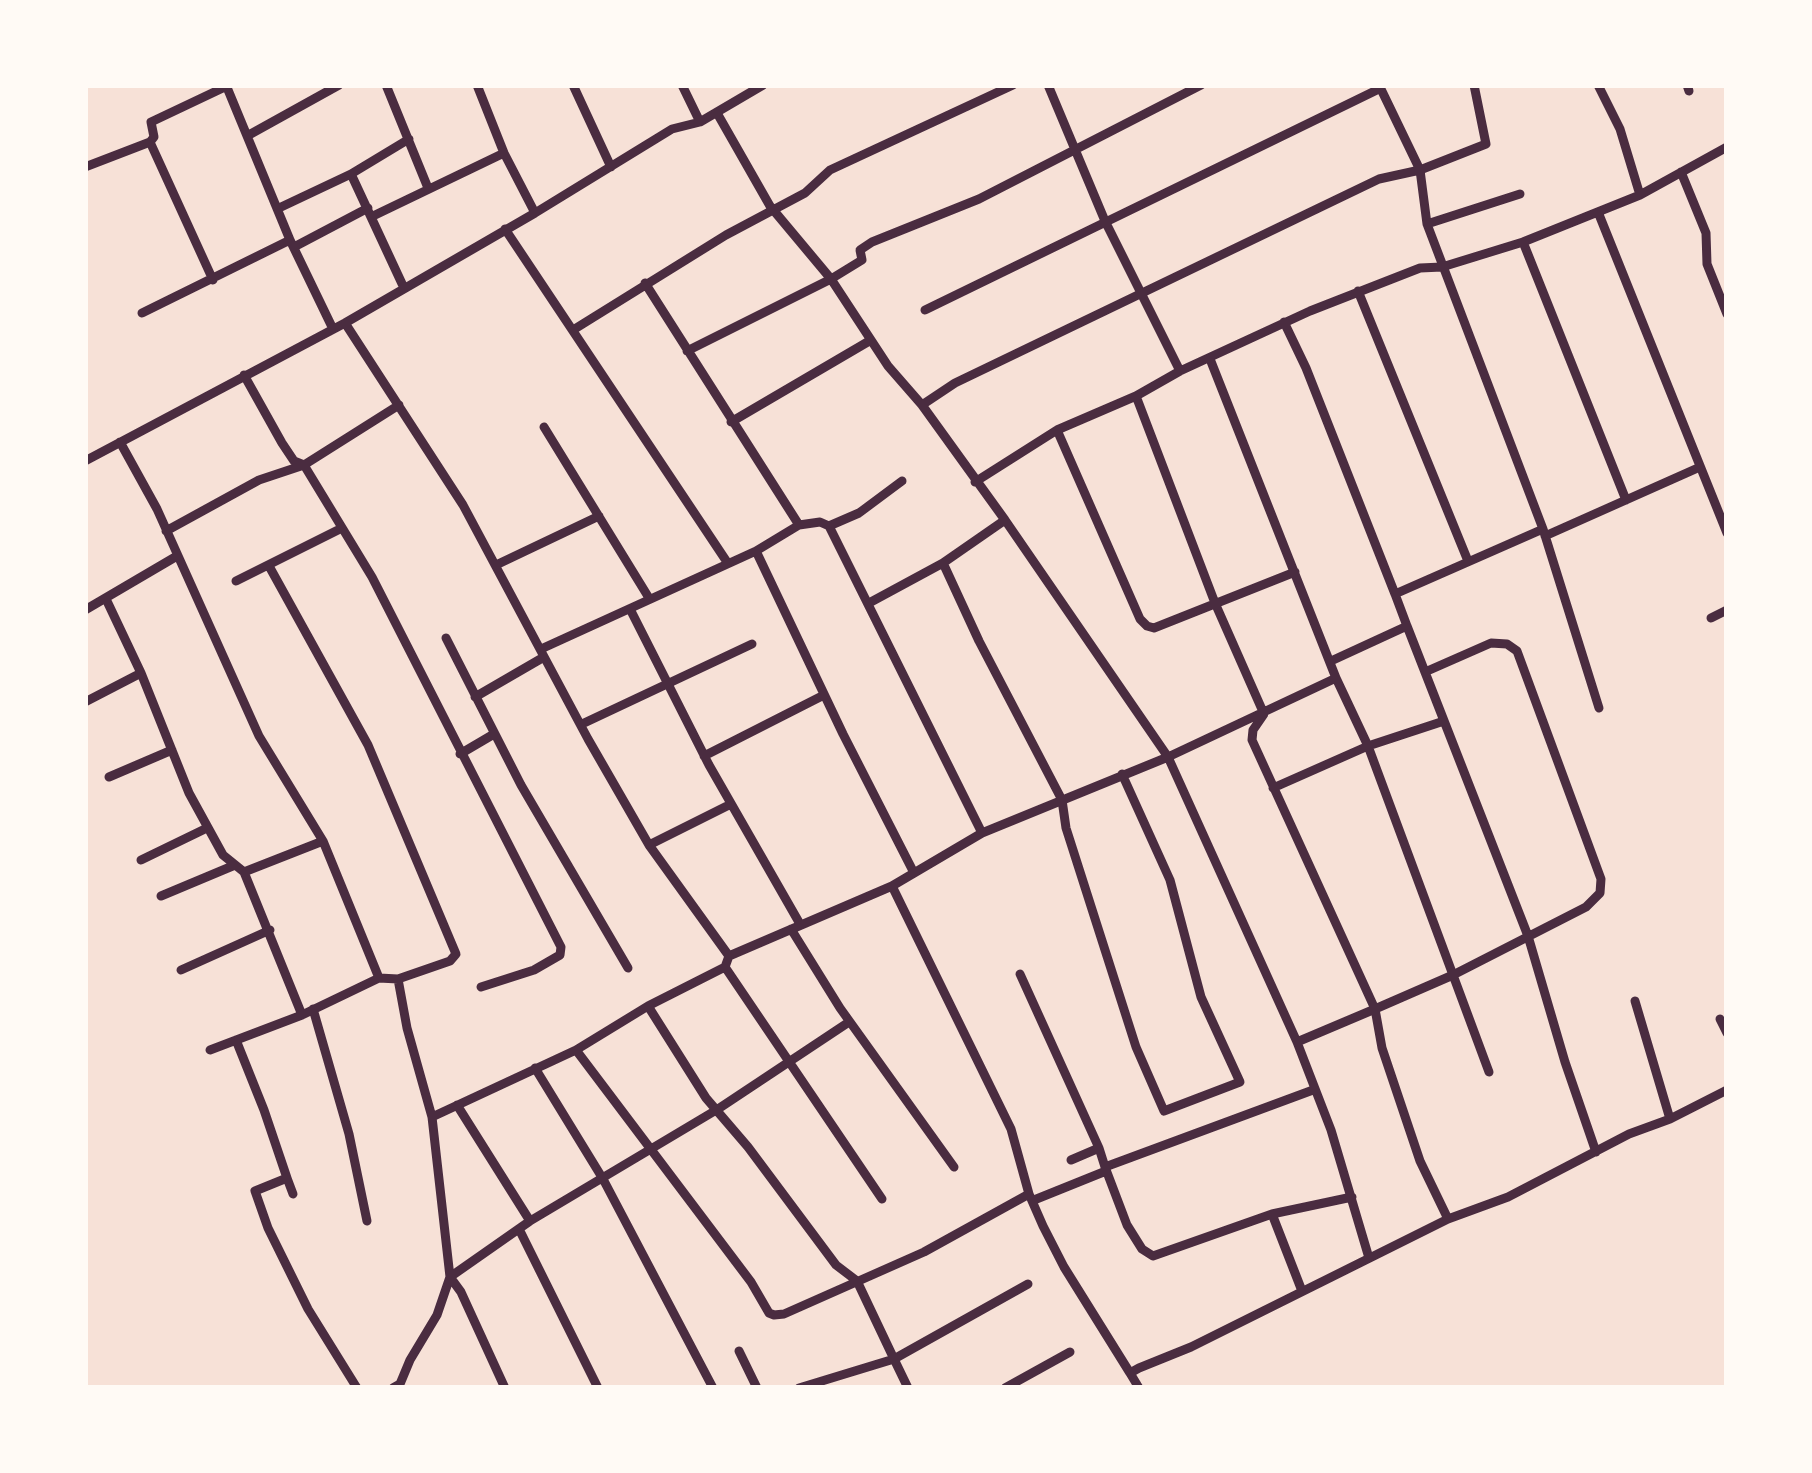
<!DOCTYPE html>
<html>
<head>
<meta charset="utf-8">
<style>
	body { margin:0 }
	#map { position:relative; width:1812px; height:1473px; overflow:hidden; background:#f7e1d7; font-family:Montserrat,sans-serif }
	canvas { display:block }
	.frame { position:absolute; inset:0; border:88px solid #fffaf5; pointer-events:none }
</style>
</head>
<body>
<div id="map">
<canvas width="1812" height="1473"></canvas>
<div class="frame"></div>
</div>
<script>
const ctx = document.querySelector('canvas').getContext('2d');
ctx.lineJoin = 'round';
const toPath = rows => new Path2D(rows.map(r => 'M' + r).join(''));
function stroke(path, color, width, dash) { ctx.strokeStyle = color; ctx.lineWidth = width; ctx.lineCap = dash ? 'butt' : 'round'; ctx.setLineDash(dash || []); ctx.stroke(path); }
const minor = toPath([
	[226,85,290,240,333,329],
	[386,85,428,188],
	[477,85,504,153,535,213],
	[573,85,611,167],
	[682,85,700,122],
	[1048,85,1105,221,1180,371],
	[1598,85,1620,129,1640,195],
	[1687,85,1689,91],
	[717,113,770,206,831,279,888,366,922,405,1005,520,1168,757,1297,1042,1331,1130,1369,1258],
	[247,136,339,85],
	[150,142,213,280],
	[85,167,150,142,154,137,151,122,227,86],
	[1681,172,1706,233,1707,264,1727,314],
	[351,174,404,288],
	[279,208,351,174,409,139],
	[1598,212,1727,533],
	[373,216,504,153],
	[1427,224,1520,194],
	[505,229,727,562],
	[1523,242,1626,500],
	[294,247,368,208],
	[645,283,799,525,820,522,829,526,859,513,902,481],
	[1358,291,1468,561],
	[925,310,1381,88],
	[142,313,290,240],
	[1284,322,1306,368,1395,594],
	[345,323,463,505,588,739,649,845,729,956],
	[573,330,726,235,805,193,830,170,1013,85],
	[687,351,831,279,862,260,860,250,872,242,979,199,1201,85],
	[1210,359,1336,678,1368,746,1489,1072],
	[244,375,282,443,294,461,304,465,372,577,561,947,560,955,534,970,481,987],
	[1136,396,1215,603,1264,714,1253,730,1252,740,1375,1009,1297,1042],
	[922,405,955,383,1379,179,1420,170,1486,144,1474,85],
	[731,422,871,340],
	[544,427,649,598],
	[120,442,157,509,259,736,323,841,379,978],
	[85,461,345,323,535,213,672,129,700,122,763,85],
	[975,482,1057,430],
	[829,526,982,833],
	[1543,529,1599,708],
	[166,531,259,480,304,465,399,405],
	[1545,536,1700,467],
	[756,551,843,734,913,871],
	[943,563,979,641,1062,800,1066,828,1136,1047,1164,1111,1240,1082,1201,997,1170,880,1122,774],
	[496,565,599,516],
	[1295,572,1154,628,1147,626,1140,619,1057,430,1136,396,1180,371,1310,311,1420,268,1442,267,1523,242,1640,195,1727,147],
	[236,581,342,528],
	[106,599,141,673,189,793,223,855,244,872,323,841],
	[869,603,943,563,1005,520],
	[630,609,709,765,800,924],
	[85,610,177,556],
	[1711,618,1727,610],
	[1407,626,1528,936,1565,1062,1596,1152],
	[446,638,521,785,628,968],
	[541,649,756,551,799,525],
	[1331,661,1407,626,1395,594,1543,529,1427,224,1420,170,1379,85],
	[1425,672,1491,643,1507,644,1517,651,1601,879,1600,893,1586,907,1453,975,1375,1009,1382,1048,1420,1161,1448,1219],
	[475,697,544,657],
	[85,702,141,673],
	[582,724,752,644],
	[460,754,494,734],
	[704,756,824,695],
	[109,777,172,750],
	[1273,788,1368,746,1444,721],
	[649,845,731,804],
	[141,860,207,828],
	[244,872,302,1015],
	[892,886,1011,1129,1029,1194,1043,1226,1064,1267,1130,1373],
	[161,896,235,865],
	[791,929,840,1008,954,1167],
	[725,967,882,1199],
	[181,970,270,930],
	[1020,974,1099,1148,1071,1160],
	[1635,1001,1670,1119],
	[648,1006,706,1098,748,1147,836,1265,857,1281,894,1359,1028,1284],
	[313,1009,349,1134,367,1221],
	[1720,1019,1727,1033],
	[236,1040,264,1110,287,1178],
	[210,1050,302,1015,379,978,398,979,450,961,456,954,368,745,269,566],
	[576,1050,751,1282,769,1313,774,1315,784,1314,924,1252,1029,1194],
	[535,1068,603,1179,713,1388],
	[457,1105,530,1221],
	[432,1117,576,1050,648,1006,725,967,729,956,892,886,982,833,1168,757,1336,678],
	[1099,1148,1105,1167,1313,1090],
	[1105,1167,1127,1225,1142,1249,1153,1256,1272,1214,1352,1197],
	[293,1194,287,1178,255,1191,268,1228,308,1309,357,1388],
	[1034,1200,1106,1171],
	[1272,1214,1302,1291],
	[519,1229,598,1388],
	[739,1351,757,1388],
	[393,1388,400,1384,410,1360,437,1315,450,1277,432,1117,407,1028,398,979],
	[505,1388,461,1292,450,1277,530,1221,718,1109,849,1022],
	[799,1388,894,1359,908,1388],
	[1005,1388,1070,1352],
	[1139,1388,1130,1373,1139,1368,1191,1347,1448,1219,1508,1197,1629,1134,1670,1119,1727,1090]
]);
stroke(minor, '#4a2c40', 9);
</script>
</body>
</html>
